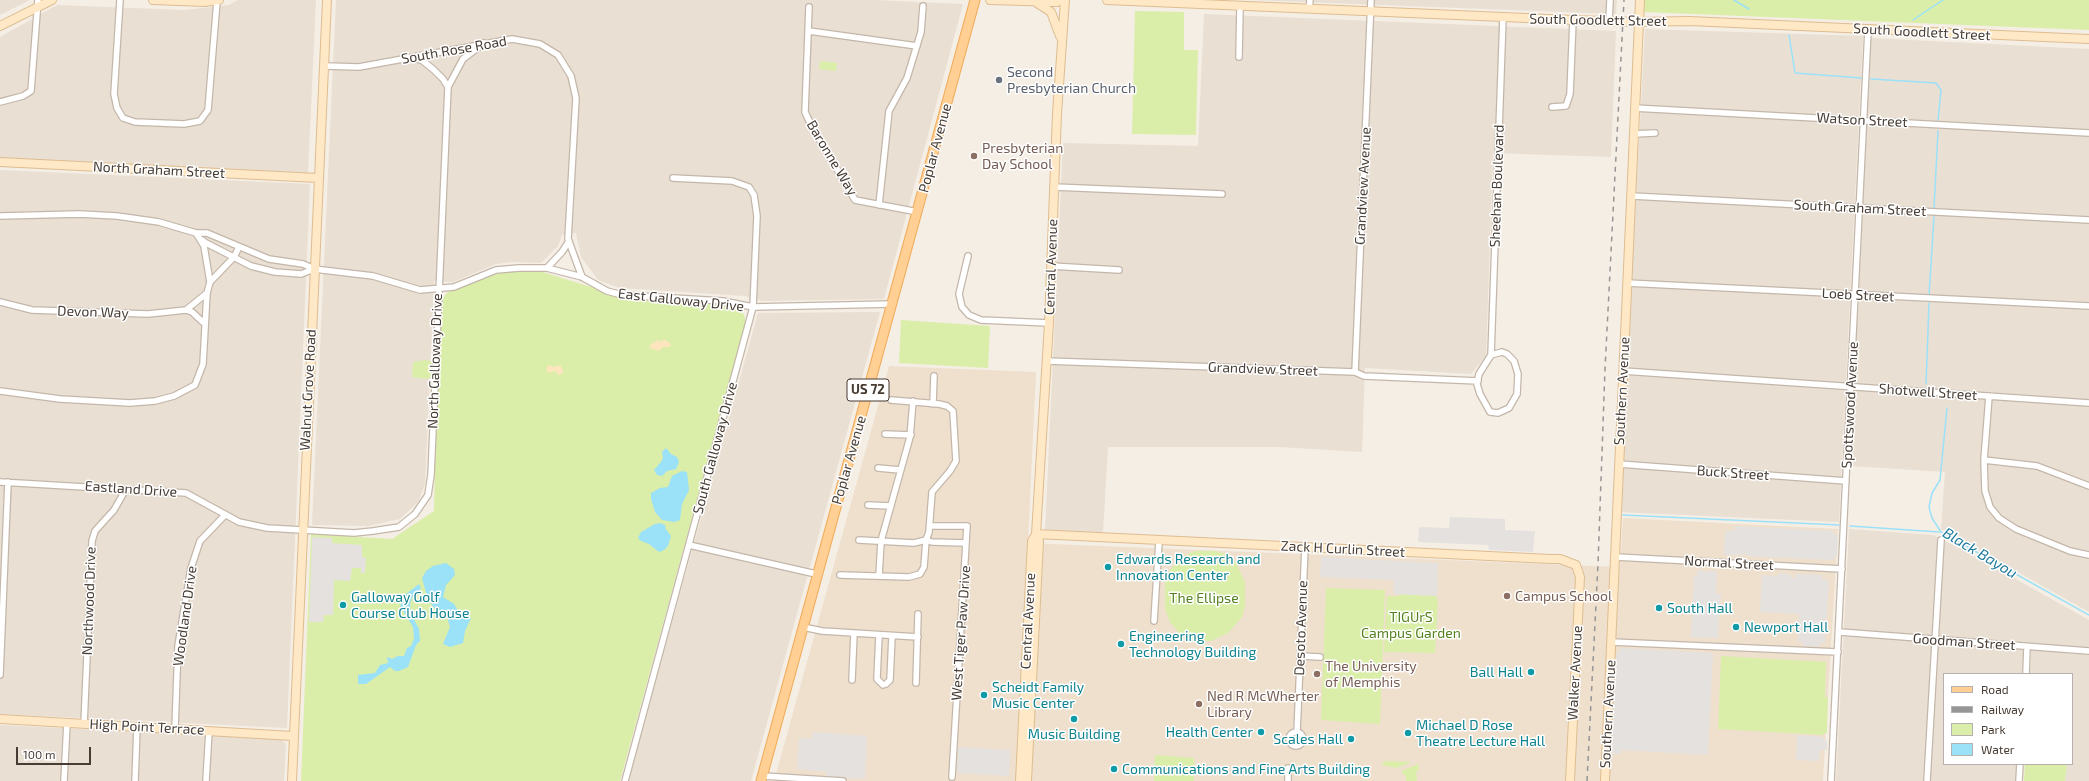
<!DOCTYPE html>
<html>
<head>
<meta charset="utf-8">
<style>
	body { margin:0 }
	#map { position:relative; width:2089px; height:781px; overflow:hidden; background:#f5eee5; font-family:"Exo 2",sans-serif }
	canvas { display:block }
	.legend { position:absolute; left:1943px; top:673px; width:130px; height:92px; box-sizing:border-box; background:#fff; border:1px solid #b6b1ae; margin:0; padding:5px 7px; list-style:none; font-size:12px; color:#483d34 }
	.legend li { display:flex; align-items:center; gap:8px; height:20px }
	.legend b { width:20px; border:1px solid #b6b1ae }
	.scale { position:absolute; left:16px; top:747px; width:75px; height:18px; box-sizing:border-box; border:2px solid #483d34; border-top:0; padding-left:5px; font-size:12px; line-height:14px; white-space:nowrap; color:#483d34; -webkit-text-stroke:3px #fff; paint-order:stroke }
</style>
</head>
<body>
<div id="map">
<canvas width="2089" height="781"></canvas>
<ul class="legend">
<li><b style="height:5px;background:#ffcf94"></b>Road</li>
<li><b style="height:5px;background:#969696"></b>Railway</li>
<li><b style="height:11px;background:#daeea9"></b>Park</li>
<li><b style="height:11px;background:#9be1f8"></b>Water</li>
</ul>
<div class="scale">100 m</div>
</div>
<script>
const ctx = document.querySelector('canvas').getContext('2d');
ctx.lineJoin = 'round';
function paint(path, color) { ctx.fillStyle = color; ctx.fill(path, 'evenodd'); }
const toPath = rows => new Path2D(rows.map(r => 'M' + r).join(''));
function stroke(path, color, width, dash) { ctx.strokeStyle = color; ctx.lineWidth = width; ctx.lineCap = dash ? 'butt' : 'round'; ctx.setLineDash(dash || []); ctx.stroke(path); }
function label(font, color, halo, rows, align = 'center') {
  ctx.font = font + ' "Exo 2",sans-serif'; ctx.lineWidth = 3; ctx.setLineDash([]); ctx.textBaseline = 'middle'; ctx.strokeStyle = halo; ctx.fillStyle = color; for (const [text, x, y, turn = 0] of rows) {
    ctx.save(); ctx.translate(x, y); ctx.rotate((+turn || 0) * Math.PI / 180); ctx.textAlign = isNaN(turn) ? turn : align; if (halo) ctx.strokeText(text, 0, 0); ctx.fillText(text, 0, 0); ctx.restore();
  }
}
const residential = toPath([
	[0,0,30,0,0,15],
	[238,0,316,0,308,173,0,158,0,37,57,5,184,10,229,5],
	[336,0,874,0,963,4,884,299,762,301,745,296,619,288,598,280,581,257,576,233,562,235,558,246,541,263,512,262,496,264,453,282,434,281,425,484,418,502,400,519,368,526,312,525],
	[1252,0,1617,0,1616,14],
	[1204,14,1616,31,1611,157,1493,153,1486,356,1471,374,1365,368,1362,452,1279,447,1108,447,1103,533,1045,531,1063,143,1198,146],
	[1645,29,1863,36,1839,522,1619,512],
	[1871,38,2089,49,2089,612,1941,529,1945,472,1850,466],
	[0,170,310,184,287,728,0,714],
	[880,312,751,781,628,781,758,313],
	[1849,529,1933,535,1960,548,2089,620,2089,648,2025,643,2023,674,1944,674,1944,764,2018,764,2017,781,1836,781],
	[2031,650,2089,655,2089,781,2065,781,2067,764,2072,764,2072,674,2030,674],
	[0,725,281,739,286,744,284,781,0,781]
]);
const education = toPath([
	[889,366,1036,372,1028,543,1620,567,1623,518,1838,529,1823,781,774,781]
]);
const green = toPath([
	[1644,0,2089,0,2089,30,1644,12],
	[1135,11,1184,12,1184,50,1198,50,1196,135,1132,134],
	[820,61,837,63,836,71,819,69],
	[516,270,536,270,591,287,621,298,733,306,742,311,745,318,745,324,620,781,301,781,311,534,392,539,434,511,437,377,442,298,448,292,493,275],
	[901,320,990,326,988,368,899,363],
	[426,360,432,362,431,377,427,379,412,377,413,362],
	[1195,551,1216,551,1224,554,1236,563,1245,582,1245,606,1242,617,1228,633,1211,641,1193,640,1179,633,1170,622,1165,609,1165,580,1167,574,1181,557],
	[1326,588,1385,590,1380,724,1321,720],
	[1399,594,1436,596,1436,598,1438,599,1435,653,1384,652,1387,596,1399,596],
	[1721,656,1826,662,1825,697,1828,697,1827,733,1824,733,1824,735,1718,729],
	[1155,755,1194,758,1194,781,1154,781],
	[1384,761,1410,762,1410,763,1396,768,1382,765],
	[1418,764,1419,769,1416,773,1417,781,1406,781,1406,777,1401,771],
	[2025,764,2067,764,2065,781,2024,781]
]);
const sand = toPath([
	[664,339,671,344,670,347,663,347,659,351,649,348,651,344,658,340,661,342],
	[549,365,554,367,560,365,564,372,559,375,555,371,548,373,546,368]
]);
const parking = toPath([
	[1450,517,1505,519,1505,530,1535,531,1533,552,1489,550,1488,545,1418,542,1419,527,1449,528],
	[1735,526,1834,531,1834,535,1838,535,1837,555,1832,560,1746,556,1745,551,1744,555,1724,555,1725,531,1735,531],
	[312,537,332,538,332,543,362,545,362,557,366,558,365,573,361,573,361,568,352,568,350,581,334,580,333,615,324,615,323,622,309,622],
	[1321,557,1438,563,1437,596,1394,594,1393,580,1320,577],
	[1698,570,1705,571,1706,575,1707,571,1717,571,1716,594,1721,594,1720,605,1716,606,1716,608,1720,609,1720,617,1716,617,1719,618,1718,638,1691,637,1694,576,1697,576],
	[1778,573,1790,574,1790,577,1795,578,1795,574,1822,575,1822,579,1829,580,1825,643,1820,643,1820,647,1803,646,1803,642,1798,642,1799,614,1760,612,1762,575,1777,576],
	[1620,648,1713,653,1708,755,1622,750,1621,754,1611,753,1617,652,1620,652],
	[813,732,867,736,865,779,826,777,827,772,797,769,799,738,812,739],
	[1797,735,1823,737,1824,740,1827,741,1827,750,1820,750,1819,761,1796,760],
	[958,747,1010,750,1009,776,957,773]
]);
const water = toPath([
	[666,448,671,454,677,457,679,462,676,469,667,471,662,476,657,475,654,470,661,462,663,458,662,452],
	[682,471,687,472,689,490,682,504,680,520,674,522,662,520,655,512,651,499,651,493,660,488,668,487,672,476],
	[661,523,666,526,665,528,671,536,668,546,664,550,659,552,649,544,641,541,638,538,641,532,655,524],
	[446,563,454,569,455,575,446,585,443,597,454,604,458,611,471,618,465,631,463,643,450,647,443,644,450,627,447,617,436,610,428,600,422,578,426,571,433,566],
	[419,584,421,588,419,591,414,592,410,604,411,614,419,629,420,641,416,645,408,667,399,671,395,671,390,667,366,684,358,684,358,675,375,673,380,665,388,663,387,657,392,659,398,656,404,656,407,648,411,646,414,639,413,627,400,606,406,594]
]);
const stream = toPath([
	[1734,0,1749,9],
	[1913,20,1943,0],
	[1789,35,1795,73,1861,78],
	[1871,79,1936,83,1941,90,1938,120],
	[1934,208,1938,131],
	[1929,295,1934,217],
	[1926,384,1929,303],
	[1947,408,1940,480,1932,493,1929,507,1932,518,1941,532,2089,615],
	[1623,515,1839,525],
	[1850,526,1939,532]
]);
const street = toPath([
	[120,0,114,94,117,108,123,118,135,122,184,124,200,121,208,110,217,1],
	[809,7,805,112,811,125,855,200,918,212],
	[1309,9,1310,0],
	[1609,21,1610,0],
	[809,31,917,46],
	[412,57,423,61,434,70,443,79,448,87],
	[1239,57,1240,6],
	[325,66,359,67,512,39,540,44,558,55,571,76,576,98,568,239,582,277],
	[0,102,23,96,31,91,38,0],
	[1552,107,1566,106,1570,94,1573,20],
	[1634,108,2089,133],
	[1633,134,1655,133],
	[1054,187,1222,194],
	[1632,196,2089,220],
	[879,205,889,111,907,78,921,32,923,6],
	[0,216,79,214,117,216,159,222,196,233,207,233,269,259,303,264,314,269,373,276,420,290,454,287,496,270,519,268,547,268,582,277,607,291,622,295,723,301,753,307,892,304],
	[202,240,206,243,251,266,275,272,301,274,314,269],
	[968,256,959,294,962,307,969,315,981,320,1049,323],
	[1051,266,1119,270],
	[547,268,562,252,569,241],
	[210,282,234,257,239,247],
	[1627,283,2089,306],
	[0,302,32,310,148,314,186,310,207,293],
	[186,310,192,312,205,324],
	[1502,352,1507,354,1514,361,1518,374,1517,394,1509,408,1498,413,1490,412,1480,394,1477,384,1479,374,1491,355,1502,352],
	[1491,355,1503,17],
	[1047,361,1355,372,1364,376,1478,381],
	[1623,371,2089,403],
	[1355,372,1371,0],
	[0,391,60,399,130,403,155,401,174,396,195,385,203,364,207,293,210,282,204,246,196,233],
	[1989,396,1984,460,1985,491,1990,507,1999,518,2016,529,2070,551,2089,555],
	[933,404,934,376],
	[885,434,911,435],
	[1984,460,2037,466,2089,486],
	[1619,464,1846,481],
	[878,468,900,470],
	[0,482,186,493,239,522,267,528,354,533,373,531,399,527,415,514,428,495,431,475,448,87,463,59,484,43],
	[868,505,891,506],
	[930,526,967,526,952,777],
	[859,540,914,543,926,540,932,542,966,543],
	[689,545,816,574],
	[1616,557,1842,569],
	[840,575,909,577,920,574,924,567,926,540,929,532,932,492,950,471,956,461,953,411,947,406,939,404,891,400],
	[879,576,881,541,910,437,913,401],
	[1154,621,1159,541],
	[803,627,822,631,918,637],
	[1840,632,2089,651],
	[879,635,877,679,883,685,886,684,890,680,892,636],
	[1612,642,1838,652],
	[1300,656,1320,657],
	[2026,674,2027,647],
	[0,675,8,482],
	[852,680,854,633],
	[916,683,918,614],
	[84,724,92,541,95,531,114,510,126,489],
	[175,729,178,646,191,568,200,541,225,515],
	[1297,732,1305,547],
	'1289 739a7 7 0 1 1 14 0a7 7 0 1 1-14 0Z',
	[763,776,843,781],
	[64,781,67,723],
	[135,781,137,727],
	[206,781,209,731],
	[625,781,753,307,757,216,754,195,749,187,732,181,673,178],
	[1288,781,1288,768],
	[1831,781,1868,30],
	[1927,781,1941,540],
	[2019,781,2020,764]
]);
const secondary = toPath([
	[153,0,204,2,219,0],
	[990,0,1057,2,1061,0],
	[1107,0,1573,20,1639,22,1689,21,2089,39],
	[1037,3,1051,12,1060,36],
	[0,26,52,0],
	[0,162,318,178],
	[1036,534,1551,559,1560,559,1576,565,1580,577,1570,781],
	[0,719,293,736],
	[292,781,327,0],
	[1020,781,1032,541,1036,534],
	[1027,781,1039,541,1036,534,1049,323,1057,114,1065,0],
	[1605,781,1640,0]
]);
const primary = toPath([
	[761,781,975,0]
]);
const rail = toPath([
	[1587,781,1598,564,1605,369,1624,0]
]);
const markers = [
	[999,80,4,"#6b7280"],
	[974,156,4,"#8d6e63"],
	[1108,567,4,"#0f9aa8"],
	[1507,596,4,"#8d6e63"],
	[343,605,4,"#0f9aa8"],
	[1659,608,4,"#0f9aa8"],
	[1736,627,4,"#0f9aa8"],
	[1121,644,4,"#0f9aa8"],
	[1531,672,4,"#0f9aa8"],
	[1317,674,4,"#8d6e63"],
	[984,695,4,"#0f9aa8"],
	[1199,704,4,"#8d6e63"],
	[1074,719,4,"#0f9aa8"],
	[1261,732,4,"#0f9aa8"],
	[1408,733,4,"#0f9aa8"],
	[1351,739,4,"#0f9aa8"],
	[1114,769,4,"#0f9aa8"]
];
const shields = [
	[868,390,42]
];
const shieldNames = [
	["US 72",868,390]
];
const streetNames = [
	["South Goodlett Street",1598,20,1],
	["South Goodlett Street",1922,32,3],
	["South Rose Road",454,50,-10],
	["Watson Street",1862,120,3],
	["Poplar Avenue",935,148,-75],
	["Baronne Way",832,158,59],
	["North Graham Street",159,170,3],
	["Grandview Avenue",1363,186,-87],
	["Sheehan Boulevard",1497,186,-88],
	["South Graham Street",1860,208,3],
	["Central Avenue",1051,267,-88],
	["Loeb Street",1858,295,3],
	["East Galloway Drive",681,300,6],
	["Devon Way",93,312,2],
	["North Galloway Drive",435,361,-88],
	["Grandview Street",1263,369,2],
	["Walnut Grove Road",308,390,-87],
	["Southern Avenue",1622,391,-87],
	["Shotwell Street",1928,392,4],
	["Spottswood Avenue",1850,405,-87],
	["South Galloway Drive",715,448,-75],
	["Poplar Avenue",849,460,-74],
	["Buck Street",1733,473,4],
	["Eastland Drive",131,489,4],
	["Zack H Curlin Street",1343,549,3],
	["Normal Street",1729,563,3],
	["Northwood Drive",89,601,-88],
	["Woodland Drive",185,616,-82],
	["Central Avenue",1028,621,-87],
	["Desoto Avenue",1301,628,-88],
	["West Tiger Paw Drive",961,633,-86],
	["Goodman Street",1964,642,4],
	["Walker Avenue",1575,673,-87],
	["Southern Avenue",1608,714,-87],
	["High Point Terrace",147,727,3]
];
const worshipNames = [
	["Second",1007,72],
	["Presbyterian Church",1007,88]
];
const educationNames = [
	["Presbyterian",982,148],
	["Day School",982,164],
	["Campus School",1515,596],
	["The University",1325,666],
	["of Memphis",1325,682],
	["Ned R McWherter",1207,696],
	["Library",1207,712]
];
const cultureNames = [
	["Edwards Research and",1116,559],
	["Innovation Center",1116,575],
	["Galloway Golf",351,597],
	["Course Club House",351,613],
	["South Hall",1667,608],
	["Newport Hall",1744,627],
	["Engineering",1129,636],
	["Technology Building",1129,652],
	["Ball Hall",1523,672,"right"],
	["Scheidt Family",992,687],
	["Music Center",992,703],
	["Michael D Rose",1416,725],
	["Theatre Lecture Hall",1416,741],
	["Health Center",1253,732,"right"],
	["Music Building",1074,734,"center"],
	["Scales Hall",1343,739,"right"],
	["Communications and Fine Arts Building",1122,769]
];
const parkNames = [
	["The Ellipse",1204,598],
	["TIGUrS",1411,617],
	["Campus Garden",1411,633]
];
const waterNames = [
	["Black Bayou",1980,553,31]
];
paint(residential, '#e9dfd3');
paint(education, '#efe0ce');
paint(green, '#daeea9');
paint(sand, '#fde5bd');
paint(parking, '#e5e1de');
paint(water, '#9be1f8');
stroke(stream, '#9be1f8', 1.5);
stroke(street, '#c4b7aa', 8);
stroke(secondary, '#ddbd92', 10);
stroke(primary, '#f1aa57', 11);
stroke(street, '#fff', 5.5);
stroke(secondary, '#ffe8c5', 8);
stroke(primary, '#ffcf94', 9);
stroke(rail, '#969696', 1.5, [5, 5]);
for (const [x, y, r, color] of markers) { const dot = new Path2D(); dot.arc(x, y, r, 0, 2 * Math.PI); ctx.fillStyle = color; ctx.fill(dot); stroke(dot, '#fff', 1.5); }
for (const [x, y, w] of shields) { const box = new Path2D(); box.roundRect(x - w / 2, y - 11, w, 22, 3); ctx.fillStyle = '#fff'; ctx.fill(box); stroke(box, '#483d34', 1); }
label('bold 13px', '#483d34', null, shieldNames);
label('14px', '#483d34', '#fff', streetNames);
label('14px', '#5b616d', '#fff', worshipNames, 'left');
label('14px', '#785e54', '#fff', educationNames, 'left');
label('14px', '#0d838f', '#fff', cultureNames, 'left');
label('14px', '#548120', '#fff', parkNames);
label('italic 15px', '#1e7b9d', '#fff', waterNames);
</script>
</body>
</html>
